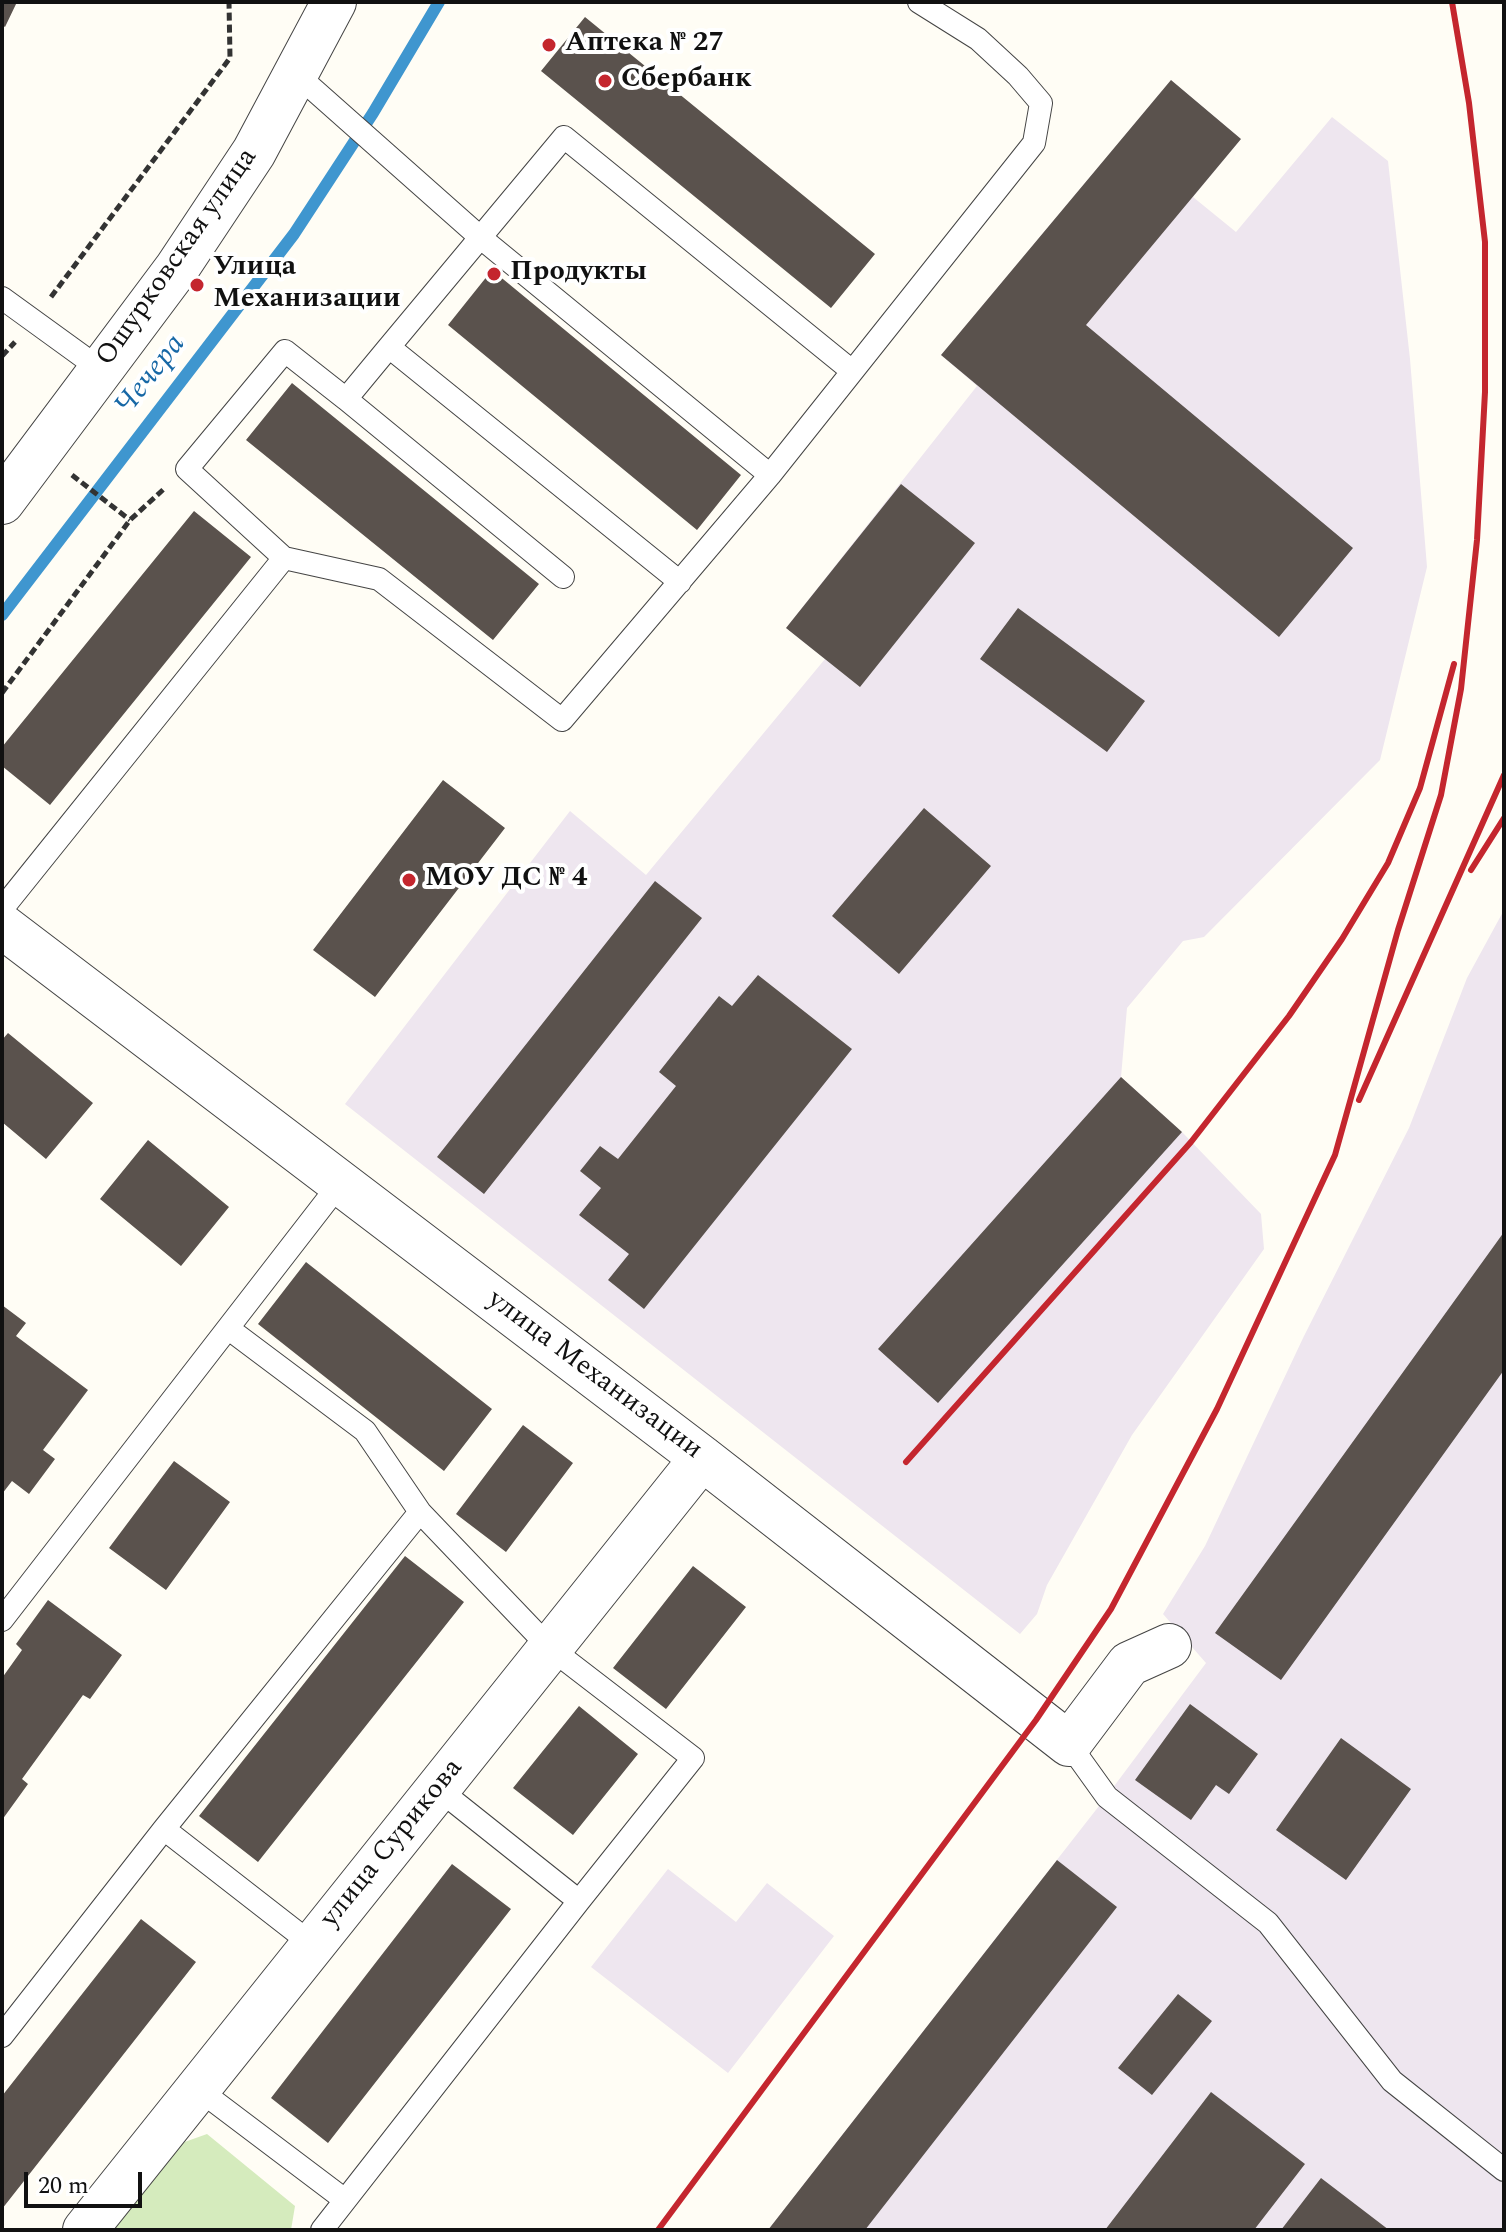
<!DOCTYPE html>
<html>
<head>
<meta charset="utf-8">
<style>
	body { margin:0 }
	#map { position:relative; width:1506px; height:2232px; overflow:hidden; background:#fffdf5; font-family:Spectral,serif }
	canvas { display:block }
	.frame { position:absolute; inset:0; border:4px solid #111; pointer-events:none }
	.scale { position:absolute; left:24px; top:2172px; width:118px; height:36px; box-sizing:border-box; border:4px solid #111; border-top:0; padding-left:10px; font-size:24px; line-height:28px; white-space:nowrap; color:#111; -webkit-text-stroke:6px #fff; paint-order:stroke }
</style>
</head>
<body>
<div id="map">
<canvas width="1506" height="2232"></canvas>
<div class="frame"></div>
<div class="scale">20 m</div>
</div>
<script>
const ctx = document.querySelector('canvas').getContext('2d');
ctx.lineJoin = 'round';
function paint(path, color) { ctx.fillStyle = color; ctx.fill(path, 'evenodd'); }
const toPath = rows => new Path2D(rows.map(r => 'M' + r).join(''));
function stroke(path, color, width, dash) { ctx.strokeStyle = color; ctx.lineWidth = width; ctx.lineCap = dash ? 'butt' : 'round'; ctx.setLineDash(dash || []); ctx.stroke(path); }
function label(font, color, halo, rows, align = 'center') {
  ctx.font = font + ' Spectral,serif'; ctx.lineWidth = 8; ctx.setLineDash([]); ctx.textBaseline = 'middle'; ctx.strokeStyle = halo; ctx.fillStyle = color; for (const [text, x, y, turn = 0] of rows) {
    ctx.save(); ctx.translate(x, y); ctx.rotate((+turn || 0) * Math.PI / 180); ctx.textAlign = isNaN(turn) ? turn : align; if (halo) ctx.strokeText(text, 0, 0); ctx.fillText(text, 0, 0); ctx.restore();
  }
}
const industrial = toPath([
	[1171,80,1241,139,1193,197,1236,232,1332,117,1388,161,1410,359,1427,567,1380,760,1204,937,1183,941,1127,1008,1121,1077,1182,1132,1261,1214,1264,1249,1132,1435,1047,1585,1037,1614,1020,1634,345,1104,570,811,646,875,825,659,786,628,977,386,941,355],
	[1504,910,1504,2230,768,2230,1106,1797,1206,1663,1163,1614,1205,1546,1304,1336,1409,1128,1467,978],
	[668,1869,736,1922,767,1883,834,1936,728,2073,591,1967]
]);
const green = toPath([
	[207,2134,295,2206,291,2230,109,2230,179,2144]
]);
const stream = toPath([
	[2,615,294,234,373,113,439,2]
]);
const building = toPath([
	[2,2,17,2,5,27,2,25],
	[585,17,875,254,831,308,541,71],
	[1171,80,1241,139,1086,325,1353,548,1279,637,941,355],
	[492,270,741,475,697,530,448,325],
	[292,383,539,584,493,640,246,440],
	[901,484,975,543,860,687,786,628],
	[194,511,251,557,50,805,2,766,2,747],
	[1018,608,1145,701,1107,752,980,659],
	[443,780,505,828,375,997,313,950],
	[924,808,991,866,899,974,832,916],
	[655,881,702,918,484,1194,437,1157],
	[758,975,852,1049,644,1309,608,1280,629,1254,579,1215,601,1188,580,1171,600,1146,618,1159,676,1086,659,1072,719,996,732,1006],
	[8,1033,93,1103,46,1159,2,1122,2,1040],
	[1121,1077,1182,1132,938,1403,878,1349],
	[148,1140,229,1207,181,1266,100,1199],
	[1504,1232,1504,1370,1281,1680,1215,1633],
	[306,1262,492,1409,444,1471,258,1324],
	[2,1305,26,1323,16,1336,88,1390,43,1450,55,1459,29,1494,12,1481,2,1494],
	[523,1425,573,1463,506,1552,456,1514],
	[174,1461,230,1502,166,1590,109,1548],
	[405,1556,464,1602,258,1862,199,1816],
	[693,1566,746,1607,666,1709,613,1668],
	[48,1600,122,1655,90,1699,83,1695,22,1779,28,1784,2,1820,2,1678,22,1650,16,1644],
	[1190,1704,1258,1754,1229,1794,1216,1785,1191,1820,1135,1780],
	[579,1706,638,1754,573,1835,513,1788],
	[1341,1738,1411,1789,1346,1880,1276,1830],
	[1057,1860,1117,1907,865,2230,768,2230],
	[452,1864,511,1909,328,2143,271,2098],
	[141,1919,196,1962,2,2209,2,2096],
	[1178,1994,1212,2021,1152,2095,1118,2068],
	[1211,2092,1305,2164,1254,2230,1105,2230],
	[1321,2178,1389,2230,1281,2230]
]);
const path = toPath([
	[51,297,230,58,229,2],
	[2,356,15,342],
	[72,475,130,520],
	[2,693,130,520,165,488]
]);
const service = toPath([
	[296,74,481,238,770,475],
	[2,298,100,369],
	[389,347,346,399,563,577],
	[284,558,187,469,285,351,346,399],
	[680,582,389,347,564,137,852,371],
	[2,909,284,558,379,579,562,720,770,475,1034,143,1041,103,1018,76,978,39,919,2],
	[229,1329,365,1431,420,1512],
	[2,1620,341,1182],
	[1069,1744,1107,1797,1268,1923,1392,2081,1504,2170],
	[437,1788,579,1901],
	[164,1829,313,1945],
	[2,2036,164,1829,420,1512,550,1648,693,1758,579,1901,322,2230],
	[198,2089,345,2200]
]);
const minor = toPath([
	[2,926,702,1458,1069,1744,1129,1664,1169,1646],
	[85,2230,702,1458]
]);
const tertiary = toPath([
	[2,502,177,268,254,152,334,2]
]);
const rail = toPath([
	[1471,870,1504,818],
	[1359,1100,1504,775],
	[906,1462,1191,1142,1289,1016,1342,939,1388,863,1420,788,1454,664],
	[658,2230,1036,1720,1111,1609,1217,1409,1335,1155,1398,930,1441,795,1461,689,1477,540,1485,392,1485,242,1469,103,1452,2]
]);
const markers = [
	[549,45,8,"#c4262e"],
	[605,81,8,"#c4262e"],
	[494,274,8,"#c4262e"],
	[197,285,8,"#c4262e"],
	[409,880,8,"#c4262e"]
];
const poiNames = [
	["Аптека № 27",565,45],
	["Сбербанк",621,81],
	["Улица",213,269],
	["Механизации",213,301],
	["Продукты",510,274],
	["МОУ ДС № 4",425,880]
];
const streetNames = [
	["Ошурковская улица",178,258,-55],
	["улица Механизации",594,1376,37],
	["улица Сурикова",393,1844,-51]
];
const waterNames = [
	["Чечера",152,376,-52]
];
paint(industrial, '#eee6ef');
paint(green, '#d5ebbd');
stroke(stream, '#3f96cf', 12);
paint(building, '#5a524d');
stroke(service, '#444', 24);
stroke(minor, '#444', 46);
stroke(tertiary, '#444', 46);
stroke(path, '#333', 5, [8, 4]);
stroke(service, '#fff', 22);
stroke(minor, '#fff', 44);
stroke(tertiary, '#fff', 44);
stroke(rail, '#c4262e', 6);
for (const [x, y, r, color] of markers) { const dot = new Path2D(); dot.arc(x, y, r, 0, 2 * Math.PI); ctx.fillStyle = color; ctx.fill(dot); stroke(dot, '#fff', 3); }
label('bold 28px', '#111', '#fff', poiNames, 'left');
label('28px', '#111', '#fff', streetNames);
label('italic 30px', '#1768a6', '#fff', waterNames);
</script>
</body>
</html>
